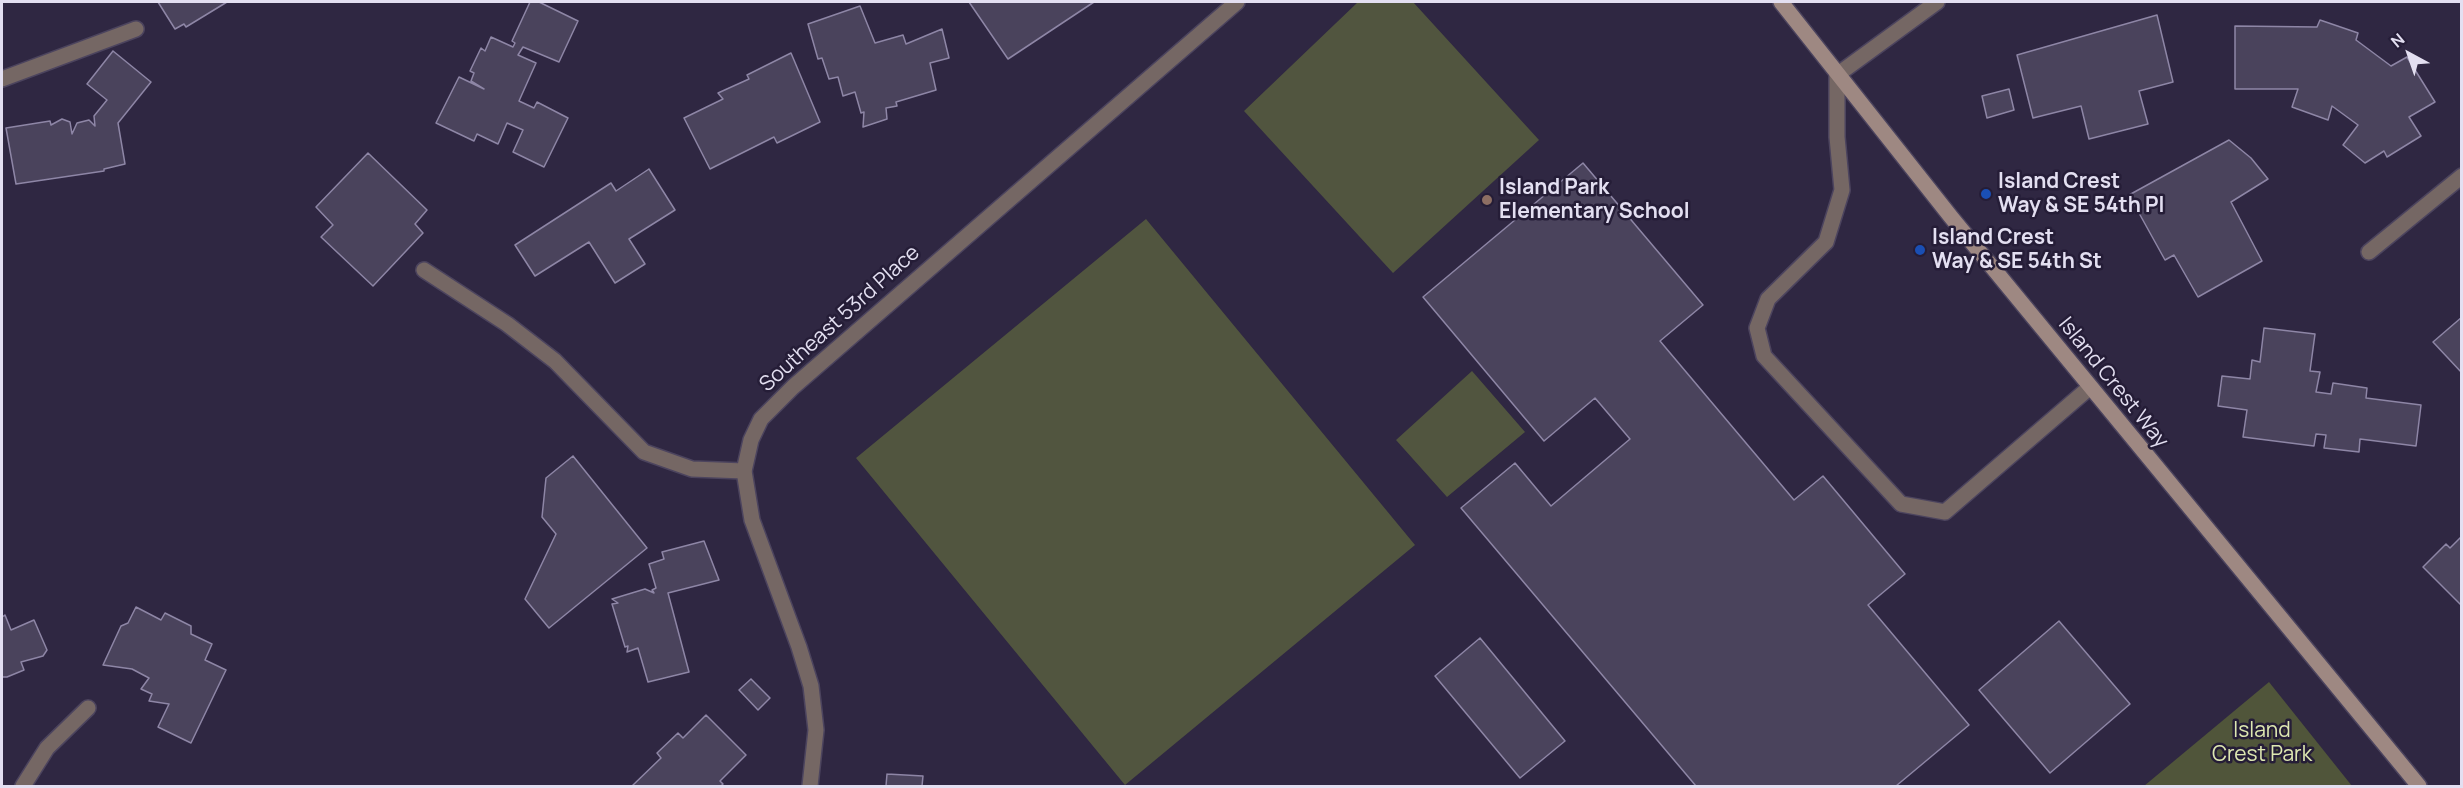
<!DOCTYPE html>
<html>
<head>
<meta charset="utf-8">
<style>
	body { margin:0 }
	#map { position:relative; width:2463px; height:788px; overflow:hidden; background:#2f2742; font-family:Manrope,sans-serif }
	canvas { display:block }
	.frame { position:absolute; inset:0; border:3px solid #e3dff1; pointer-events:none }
	.north { position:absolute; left:2379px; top:24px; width:60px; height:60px; -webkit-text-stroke:4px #251d37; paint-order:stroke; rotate:320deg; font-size:16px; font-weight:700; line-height:24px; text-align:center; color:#e3dff1 }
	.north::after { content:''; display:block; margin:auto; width:21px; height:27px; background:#e3dff1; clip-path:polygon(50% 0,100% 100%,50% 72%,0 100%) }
</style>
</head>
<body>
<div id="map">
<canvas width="2463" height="788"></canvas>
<div class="frame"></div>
<div class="north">N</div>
</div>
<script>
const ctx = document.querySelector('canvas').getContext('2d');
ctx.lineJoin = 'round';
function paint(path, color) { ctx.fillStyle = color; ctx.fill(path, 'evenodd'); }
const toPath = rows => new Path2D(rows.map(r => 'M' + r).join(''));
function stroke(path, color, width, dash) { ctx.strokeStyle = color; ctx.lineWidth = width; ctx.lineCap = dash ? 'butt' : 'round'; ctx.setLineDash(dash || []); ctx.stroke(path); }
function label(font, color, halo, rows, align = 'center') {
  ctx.font = font + ' Manrope,sans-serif'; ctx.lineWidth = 5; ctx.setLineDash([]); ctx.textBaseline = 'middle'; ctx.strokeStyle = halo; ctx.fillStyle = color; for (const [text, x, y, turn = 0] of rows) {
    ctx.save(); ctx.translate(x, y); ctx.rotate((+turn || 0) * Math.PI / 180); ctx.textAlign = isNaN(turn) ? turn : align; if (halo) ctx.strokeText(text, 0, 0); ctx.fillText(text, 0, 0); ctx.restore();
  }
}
const green = toPath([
	[1358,2,1413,2,1539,140,1393,273,1244,111],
	[1146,219,1415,545,1125,785,856,458],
	[1472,371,1525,432,1447,497,1396,440]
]);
const forest = toPath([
	[2269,682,2352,786,2144,786]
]);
const building = toPath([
	[158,2,227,2,186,27,184,24,175,29,158,2],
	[530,2,539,2,578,21,559,62,523,47,518,55,536,63,519,101,534,108,537,102,568,118,544,167,513,152,523,130,507,123,498,144,477,134,474,141,436,123,459,77,484,89,471,81,474,73,470,71,481,48,485,51,491,37,513,47,515,43,512,41,530,2],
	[969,2,1094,2,1008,59,969,2],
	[860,6,875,43,903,35,906,44,942,29,949,58,930,63,936,90,896,102,897,106,886,108,887,119,863,127,864,112,861,113,855,92,843,96,838,77,829,79,822,58,818,59,808,24,860,6],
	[2157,15,2173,82,2139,91,2148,124,2089,139,2081,106,2033,118,2017,55,2157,15],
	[2320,20,2358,33,2356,40,2391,66,2407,57,2435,102,2409,117,2421,136,2387,157,2384,151,2365,163,2343,145,2358,125,2332,106,2328,120,2292,107,2298,89,2235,89,2235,26,2317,27,2320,20],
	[113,51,151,82,118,123,125,164,104,169,104,171,16,184,6,128,50,121,51,125,62,119,70,122,72,134,77,123,89,120,95,126,94,116,107,100,87,84,113,51],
	[791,53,820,122,777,143,774,137,710,169,684,118,723,99,718,93,749,79,747,75,791,53],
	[2009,89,2014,110,1987,118,1982,96,2009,89],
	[2229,140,2251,158,2268,179,2231,202,2262,261,2198,297,2174,255,2165,260,2129,195,2229,140],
	[368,153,427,210,415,224,423,233,373,286,321,237,333,225,316,207,368,153],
	[1583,163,1703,305,1660,341,1794,500,1823,476,1905,574,1868,605,1969,725,1896,786,1696,786,1461,508,1515,463,1551,506,1630,439,1595,398,1544,441,1423,297,1583,163],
	[649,169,675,210,629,239,645,264,615,283,589,242,535,276,515,245,611,183,616,191,649,169],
	[2462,317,2462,373,2433,342,2462,317],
	[2264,328,2315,334,2310,371,2320,372,2316,392,2331,394,2333,383,2367,388,2366,398,2421,405,2416,446,2360,439,2359,452,2324,448,2326,435,2316,434,2314,446,2243,437,2247,410,2218,406,2222,376,2250,379,2252,360,2260,362,2264,328],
	[573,456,647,548,549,628,525,599,556,534,542,517,546,478,573,456],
	[2462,536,2462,606,2423,567,2446,544,2450,548,2462,536],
	[704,541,719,580,668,593,689,672,648,682,638,648,627,652,628,646,625,647,612,604,618,603,612,599,645,589,654,593,652,590,656,588,649,564,664,559,662,552,704,541],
	[136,607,161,620,165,613,191,626,191,634,212,644,205,660,226,670,191,743,158,727,169,704,149,701,152,694,141,689,149,678,132,669,103,665,121,626,128,623,136,607],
	[5,615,11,630,34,620,47,650,43,656,21,662,24,670,7,677,2,677,2,617,5,615],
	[2059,621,2130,704,2050,773,1979,690,2059,621],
	[1480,638,1565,741,1520,778,1435,676,1480,638],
	[751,679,770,698,758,710,739,690,751,679],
	[706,715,746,755,720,781,723,784,721,786,632,786,661,758,657,753,678,733,683,738,706,715],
	[887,774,923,776,922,786,886,786,887,774]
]);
const lane = toPath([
	[1837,75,1837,137,1842,190,1826,242,1768,299,1757,328,1764,356,1901,504,1945,512,2089,388],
	[2,79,136,29],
	[424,270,507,324,555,361,644,452,692,469,744,471],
	[23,786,47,748,88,708]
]);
const street = toPath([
	[1837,75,1937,2],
	[2369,252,2462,176],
	[810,786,816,730,811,686,799,647,752,520,744,471,751,440,761,419,793,387,1237,2]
]);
const secondary = toPath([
	[1781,2,1951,217,2419,786]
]);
const markers = [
	[1986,194,6,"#1a4fb4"],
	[1487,200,6,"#8d6e63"],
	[1920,250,6,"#1a4fb4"]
];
const poiNames = [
	["Island Crest",1998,182],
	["Way & SE 54th Pl",1998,206],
	["Island Park",1499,188],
	["Elementary School",1499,212],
	["Island Crest",1932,238],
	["Way & SE 54th St",1932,262]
];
const streetNames = [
	["Southeast 53rd Place",840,319,-42],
	["Island Crest Way",2113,383,51]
];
const parkNames = [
	["Island",2262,731],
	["Crest Park",2262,755]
];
paint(green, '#51553f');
paint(forest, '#50553a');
paint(building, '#4a435c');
stroke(building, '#8e86a6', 1.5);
stroke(lane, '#4c445e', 18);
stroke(street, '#4c445e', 18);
stroke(secondary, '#4c445e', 18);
stroke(lane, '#756764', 15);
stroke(street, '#756764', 15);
stroke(secondary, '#9e8882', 15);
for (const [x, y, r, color] of markers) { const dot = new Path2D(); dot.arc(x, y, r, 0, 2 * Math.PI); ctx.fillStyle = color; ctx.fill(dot); stroke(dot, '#251d37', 2); }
label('bold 21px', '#e3dff1', '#251d37', poiNames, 'left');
label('21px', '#e3dff1', '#251d37', streetNames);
label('21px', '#dee8b1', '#251d37', parkNames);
</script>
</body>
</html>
